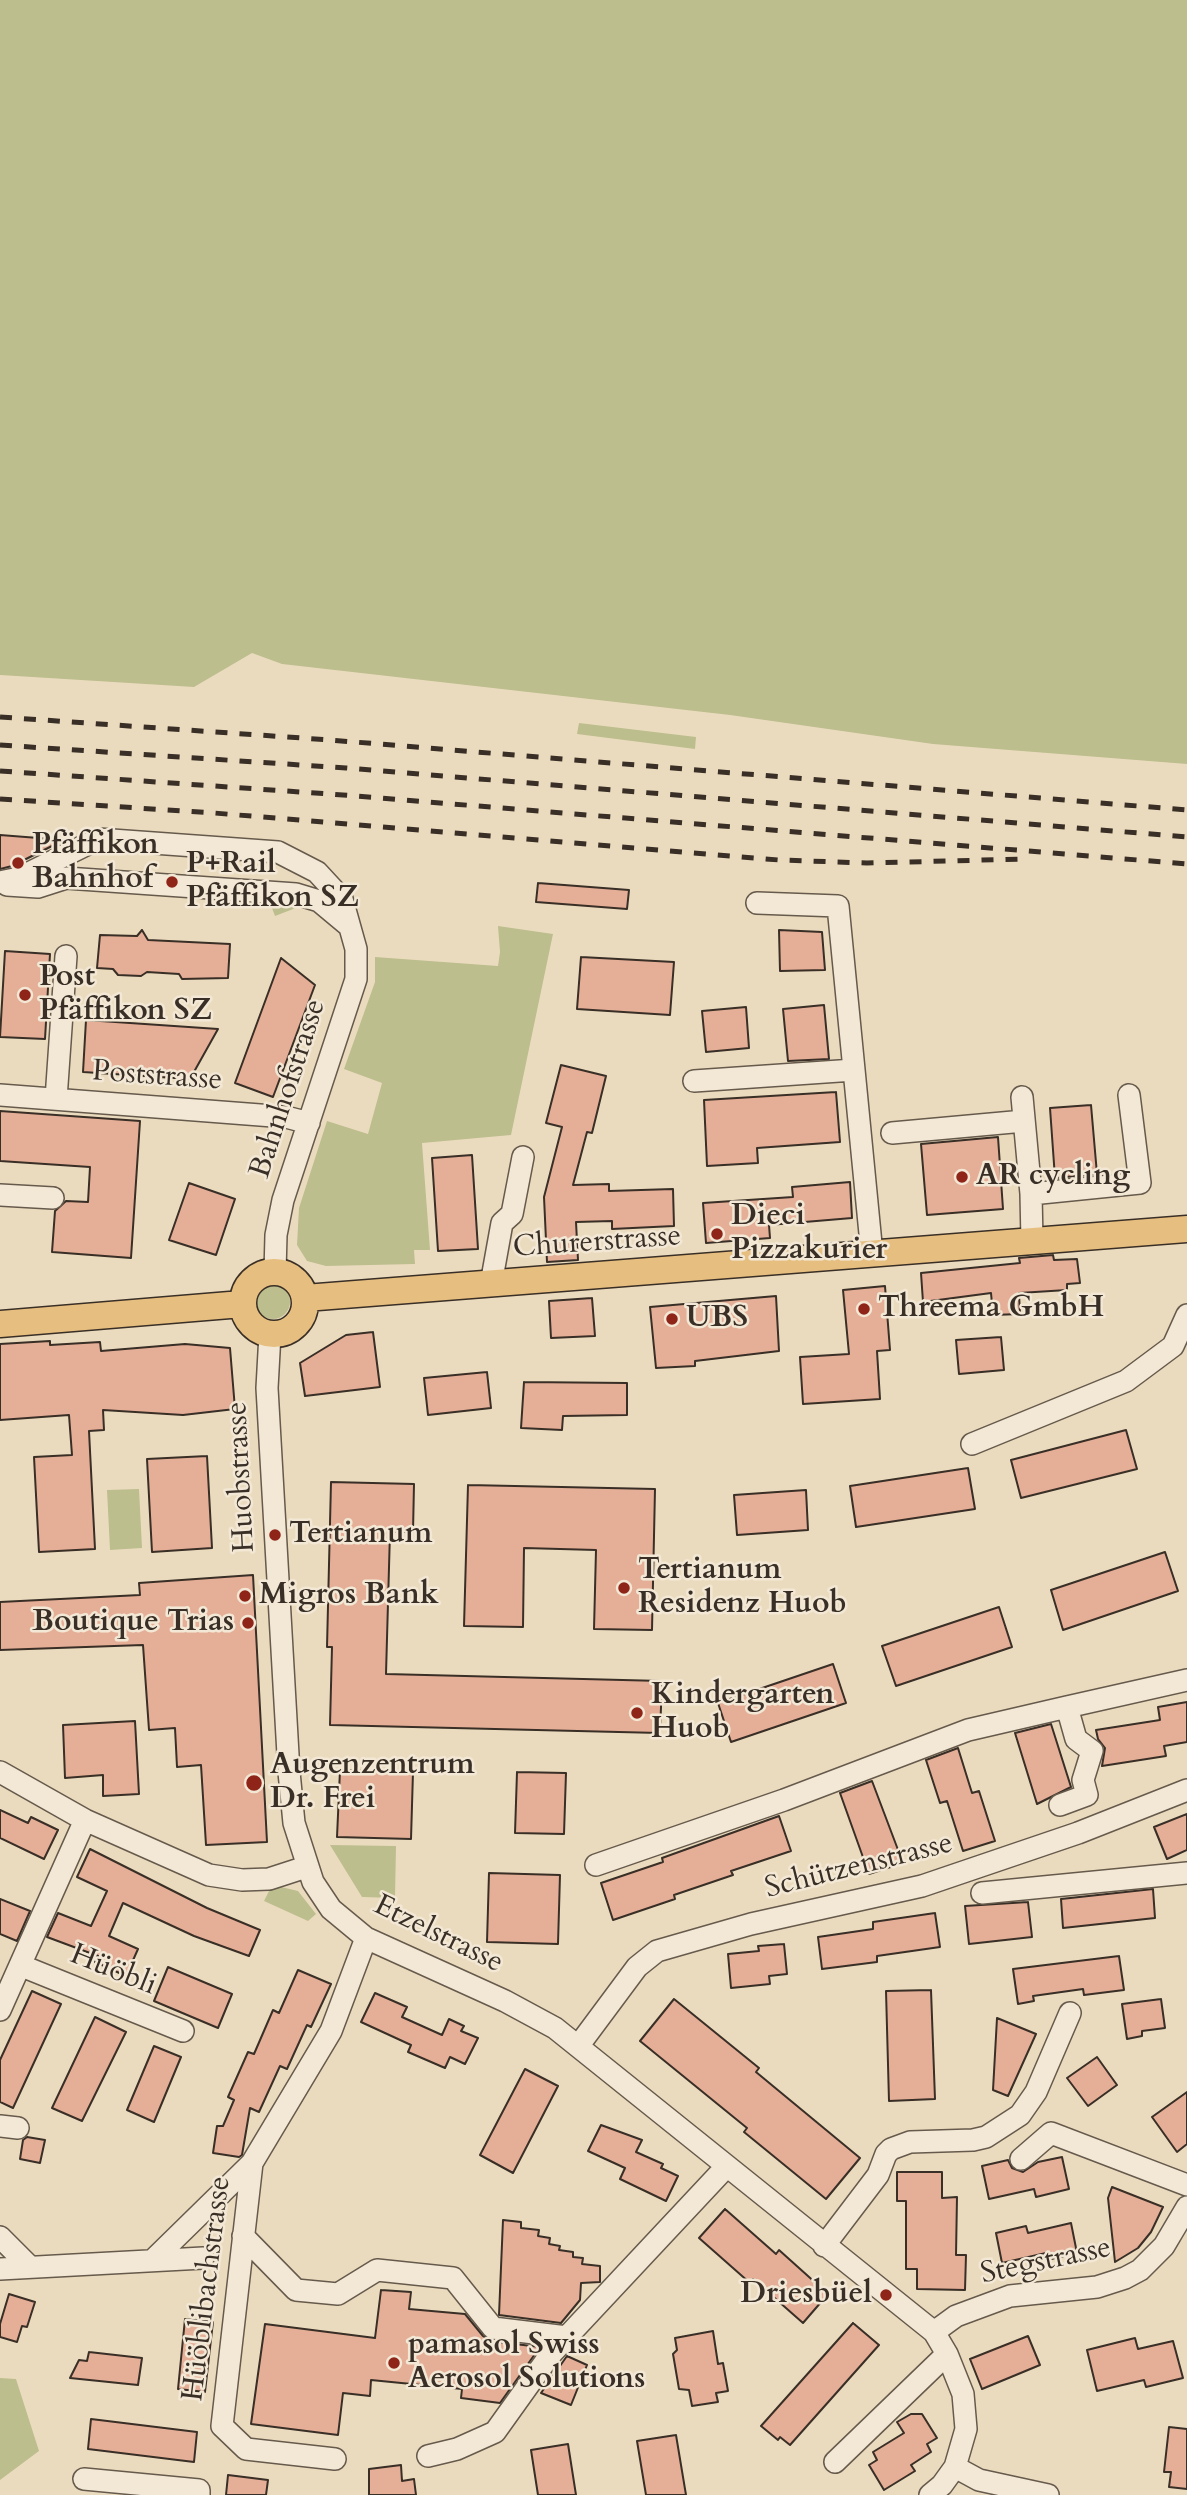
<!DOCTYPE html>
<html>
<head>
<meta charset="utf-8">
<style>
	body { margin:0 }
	canvas { display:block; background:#ebdbbe }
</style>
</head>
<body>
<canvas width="1187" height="2495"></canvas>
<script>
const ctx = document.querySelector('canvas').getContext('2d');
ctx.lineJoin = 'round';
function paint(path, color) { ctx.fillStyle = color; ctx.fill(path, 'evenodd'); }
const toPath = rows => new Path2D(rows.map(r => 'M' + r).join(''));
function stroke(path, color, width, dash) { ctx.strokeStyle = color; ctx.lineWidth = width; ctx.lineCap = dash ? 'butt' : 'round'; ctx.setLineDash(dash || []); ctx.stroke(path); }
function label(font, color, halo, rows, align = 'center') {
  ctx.font = font + ' Cardo,serif'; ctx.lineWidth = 5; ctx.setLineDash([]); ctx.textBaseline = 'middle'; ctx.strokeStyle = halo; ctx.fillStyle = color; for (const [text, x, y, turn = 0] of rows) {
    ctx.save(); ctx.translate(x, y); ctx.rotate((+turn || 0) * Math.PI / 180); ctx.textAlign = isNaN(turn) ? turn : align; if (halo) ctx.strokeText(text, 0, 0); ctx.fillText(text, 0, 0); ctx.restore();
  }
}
const green = toPath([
	[0,0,1187,0,1187,764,933,744,730,715,282,664,252,653,194,687,0,675],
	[579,723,696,737,695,749,577,734],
	[269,900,302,903,301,906,275,916],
	[498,926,553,934,511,1135,422,1143,430,1250,414,1250,415,1264,326,1266,307,1261,297,1245,299,1208,327,1121,368,1134,382,1083,344,1069,375,982,375,957,498,966,500,952],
	'256 1302a17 17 0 1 1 34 0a17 17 0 1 1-34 0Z',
	[139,1489,142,1548,110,1550,107,1490],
	[330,1845,396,1846,395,1898,362,1897],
	[277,1886,298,1891,316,1914,308,1921,264,1901,270,1889],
	[0,2378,16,2379,39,2451,0,2480]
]);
const building = toPath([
	[0,835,64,840,12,866,0,869,0,835],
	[538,883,629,890,627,909,536,902,538,883],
	[142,930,148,940,230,944,228,978,182,979,179,974,147,972,141,976,118,975,113,969,97,968,100,935,137,936,142,930],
	[779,930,822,932,825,970,780,971,779,930],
	[5,951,50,954,45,1039,0,1037,5,951],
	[581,957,674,962,670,1015,577,1009,581,957],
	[281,958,315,985,273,1097,235,1083,281,958],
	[824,1005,829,1059,788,1061,783,1009,824,1005],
	[746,1007,749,1048,706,1052,702,1011,746,1007],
	[86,1020,218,1029,190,1079,83,1072,86,1020],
	[561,1065,606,1076,592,1133,587,1132,573,1185,609,1184,609,1191,673,1189,674,1226,612,1229,612,1221,576,1222,578,1260,547,1262,544,1197,562,1127,546,1123,561,1065],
	[836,1092,840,1142,757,1148,758,1163,707,1166,704,1100,836,1092],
	[1091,1105,1097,1174,1055,1178,1050,1108,1091,1105],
	[0,1111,140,1121,131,1258,52,1252,55,1211,66,1201,88,1202,90,1167,0,1161,0,1111],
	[998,1137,1003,1209,927,1215,921,1144,998,1137],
	[472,1155,478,1249,438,1251,432,1158,472,1155],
	[850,1182,852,1218,769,1225,770,1238,706,1243,703,1203,793,1197,792,1187,850,1182],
	[189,1183,235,1199,216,1255,169,1240,189,1183],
	[1053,1255,1054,1260,1077,1259,1080,1283,1067,1284,1067,1290,1019,1293,1020,1314,993,1315,991,1293,923,1302,921,1273,1020,1263,1019,1258,1053,1255],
	[885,1286,890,1350,877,1351,880,1399,803,1404,800,1357,849,1354,843,1290,885,1286],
	[776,1296,779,1351,695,1361,695,1366,656,1368,650,1307,776,1296],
	[592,1298,595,1336,551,1338,549,1301,592,1298],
	[373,1332,380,1387,305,1396,300,1363,346,1335,373,1332],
	[1001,1337,1004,1370,959,1374,956,1340,1001,1337],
	[50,1341,50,1345,100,1342,101,1351,185,1344,230,1348,235,1409,183,1415,103,1410,104,1430,89,1431,95,1549,39,1552,34,1457,72,1455,69,1415,0,1420,0,1344,50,1341],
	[487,1372,491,1408,428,1415,424,1378,487,1372],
	[524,1382,627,1383,627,1415,563,1416,562,1430,521,1428,524,1382],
	[1126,1430,1137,1469,1021,1498,1011,1460,1126,1430],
	[207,1456,212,1548,152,1552,147,1459,207,1456],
	[968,1468,975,1509,856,1527,850,1486,968,1468],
	[331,1482,414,1484,413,1532,390,1532,386,1674,662,1681,660,1733,330,1725,332,1647,327,1647,331,1482],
	[468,1485,655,1489,652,1630,594,1629,596,1550,524,1548,523,1627,464,1626,468,1485],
	[806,1490,808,1530,737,1535,734,1495,806,1490],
	[1165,1552,1178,1591,1063,1630,1051,1590,1165,1552],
	[253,1575,267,1842,206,1845,201,1765,177,1767,175,1728,149,1730,143,1645,0,1650,0,1602,140,1595,139,1583,253,1575],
	[999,1607,1012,1647,896,1686,882,1646,999,1607],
	[833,1664,846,1703,731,1742,718,1703,833,1664],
	[1187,1702,1187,1742,1164,1746,1166,1756,1102,1766,1105,1748,1098,1739,1096,1730,1160,1720,1158,1707,1187,1702],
	[135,1721,139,1794,103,1796,103,1775,65,1778,63,1725,135,1721],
	[1051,1724,1071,1787,1037,1804,1015,1733,1051,1724],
	[958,1748,972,1793,979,1791,995,1841,963,1851,947,1801,940,1803,926,1760,958,1748],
	[340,1770,413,1772,411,1839,337,1837,340,1770],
	[517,1772,566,1773,564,1834,515,1833,517,1772],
	[872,1781,903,1863,869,1874,840,1793,872,1781],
	[0,1810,28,1823,31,1817,58,1830,44,1859,0,1838,0,1810],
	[1187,1814,1187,1850,1167,1859,1154,1827,1187,1814],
	[779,1816,791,1851,731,1871,733,1875,674,1895,675,1899,613,1920,601,1883,663,1862,662,1858,779,1816],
	[90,1849,207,1908,260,1930,249,1956,194,1936,123,1903,109,1936,138,1949,126,1976,95,1962,98,1956,47,1937,58,1913,91,1926,107,1891,77,1877,90,1849],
	[489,1873,560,1875,558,1944,487,1942,489,1873],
	[1153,1889,1155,1918,1063,1928,1061,1899,1153,1889],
	[0,1899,30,1911,17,1941,0,1934,0,1899],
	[1028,1902,1032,1937,969,1944,965,1906,1028,1902],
	[935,1913,940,1947,877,1956,877,1962,822,1969,818,1937,873,1929,873,1922,935,1913],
	[784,1944,787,1974,769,1976,770,1984,731,1988,728,1954,759,1951,758,1946,784,1944],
	[1119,1956,1124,1990,1084,1995,1083,1989,1033,1996,1034,2001,1018,2004,1013,1969,1119,1956],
	[168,1967,232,1994,218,2028,154,2001,168,1967],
	[298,1970,331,1984,311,2027,307,2025,287,2069,280,2066,259,2112,250,2108,242,2155,239,2157,213,2153,217,2126,223,2126,234,2100,228,2097,248,2052,254,2054,273,2010,279,2013,298,1970],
	[931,1990,935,2099,889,2101,886,1991,931,1990],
	[32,1991,61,2004,13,2108,0,2102,0,2060,32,1991],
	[375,1993,407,2007,402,2017,442,2035,449,2019,464,2026,461,2031,478,2038,465,2064,450,2057,445,2068,408,2052,411,2045,361,2022,375,1993],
	[674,1999,759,2068,756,2072,860,2158,826,2199,744,2132,747,2128,640,2041,674,1999],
	[1161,1999,1165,2028,1142,2031,1142,2036,1127,2039,1122,2004,1161,1999],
	[95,2017,126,2032,82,2121,52,2108,95,2017],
	[997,2018,1036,2034,1008,2096,993,2090,997,2018],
	[154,2046,181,2057,154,2122,127,2110,154,2046],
	[1097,2057,1117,2085,1088,2106,1067,2078,1097,2057],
	[525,2069,558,2086,513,2173,480,2155,525,2069],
	[1187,2092,1187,2144,1177,2152,1152,2117,1187,2092],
	[601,2125,642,2140,636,2152,663,2164,661,2168,678,2176,666,2201,620,2179,625,2168,588,2151,601,2125],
	[27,2137,45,2140,40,2163,20,2159,23,2140,27,2137],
	[1062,2157,1069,2189,1036,2197,1034,2189,989,2199,982,2166,1008,2160,1012,2168,1023,2172,1038,2162,1062,2157],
	[897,2172,942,2172,942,2198,957,2197,956,2255,966,2255,965,2290,917,2289,917,2269,906,2269,906,2201,897,2201,897,2172],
	[1112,2187,1163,2207,1151,2232,1138,2248,1115,2262,1108,2198,1112,2187],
	[725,2209,776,2254,779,2250,828,2294,803,2323,753,2279,750,2283,699,2238,725,2209],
	[503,2220,521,2222,521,2228,539,2230,538,2236,550,2238,549,2244,560,2246,559,2250,573,2252,573,2257,583,2258,582,2264,600,2266,600,2282,581,2283,580,2300,561,2323,499,2315,503,2220],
	[1071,2223,1077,2253,1047,2260,1046,2253,1002,2263,996,2233,1026,2226,1028,2233,1071,2223],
	[381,2290,411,2292,409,2309,465,2314,483,2336,498,2346,498,2342,540,2347,500,2403,461,2398,462,2389,371,2380,370,2396,343,2393,338,2435,251,2424,265,2324,375,2338,381,2290],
	[9,2294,35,2302,27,2327,22,2326,17,2342,0,2337,0,2324,9,2294],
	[185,2319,213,2322,205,2392,178,2389,185,2319],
	[853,2323,879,2345,790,2445,780,2437,778,2440,761,2426,853,2323],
	[713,2331,718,2364,723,2363,728,2391,716,2393,718,2402,692,2406,689,2390,679,2389,673,2354,677,2350,675,2338,713,2331],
	[1028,2336,1040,2365,982,2389,970,2359,1028,2336],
	[1135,2338,1138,2349,1173,2341,1183,2378,1146,2387,1144,2380,1097,2391,1087,2350,1135,2338],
	[89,2352,142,2358,138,2385,70,2378,79,2360,87,2361,89,2352],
	[567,2356,587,2365,571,2405,541,2393,567,2356],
	[911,2414,922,2414,937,2438,927,2444,931,2452,911,2465,915,2471,884,2490,869,2465,877,2460,873,2452,904,2433,897,2422,911,2414],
	[91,2419,197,2432,194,2462,88,2449,91,2419],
	[1169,2427,1187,2429,1187,2489,1169,2487,1171,2472,1164,2472,1169,2427],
	[676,2435,686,2495,646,2495,637,2441,676,2435],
	[568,2444,576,2495,538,2495,531,2450,568,2444],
	[401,2465,402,2481,414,2479,416,2495,369,2495,369,2469,401,2465],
	[228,2475,268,2480,266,2495,226,2495,228,2475]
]);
const minor = toPath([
	[0,882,19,878,98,839,278,852,317,872,342,899,356,949,356,979,283,1200,276,1235,275,1272],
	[7,885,38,887,66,878,296,894,319,901,349,926],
	[757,903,838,906,872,1254],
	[694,1081,854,1070],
	[0,1095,286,1117,309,1123],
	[1022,1097,1031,1194,1032,1241],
	[56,1099,66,956],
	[892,1133,1024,1121],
	[1031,1194,1140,1183,1129,1095],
	[0,1195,53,1198],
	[491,1284,502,1223,512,1214,523,1157],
	[270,1334,267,1388,289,1772,294,1823,313,1882,331,1909,366,1938,505,2001,555,2028,934,2332,947,2354,963,2394,966,2429,955,2467,942,2485,930,2495],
	[972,1444,1126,1381,1173,1346,1187,1315],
	[0,1772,85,1820,209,1875,242,1880,269,1879,306,1867],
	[1060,1805,1087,1795,1083,1780,1092,1751,1076,1739,1067,1707,1187,1680],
	[596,1865,784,1800,968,1730,1067,1707],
	[982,1893,1187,1873],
	[22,1966,183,2031],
	[0,2010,85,1820],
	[579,2045,637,1967,657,1951,751,1924,922,1886,1078,1833,1187,1790],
	[0,2126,18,2128],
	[1021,2159,1051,2133,1187,2185],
	[243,2236,296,2290,338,2294,377,2270,453,2278,493,2328,567,2337],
	[0,2237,30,2267],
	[824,2246,878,2175,886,2154,891,2149,910,2142,973,2140,986,2137,1020,2115,1036,2092,1070,2013],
	[153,2260,252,2163],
	[0,2269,203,2258],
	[934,2332,956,2316,1010,2296,1097,2287,1125,2278,1140,2270,1164,2246,1187,2207],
	[428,2456,457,2449,495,2432,550,2355,726,2167],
	[335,2459,246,2449,222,2426,252,2163,331,2031,366,1938],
	[835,2462,947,2354],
	[955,2467,979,2480,1048,2495],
	[84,2479,199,2490,199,2495]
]);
const major = toPath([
	'243 1303a31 31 0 1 1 62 0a31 31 0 1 1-62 0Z',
	[305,1298,1187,1229],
	[0,1324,242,1304]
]);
const rail = toPath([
	[0,717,330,740,1187,810],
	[0,745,346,768,1187,837],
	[0,771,343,795,1187,864],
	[0,799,214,813,779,860,867,863,1026,859]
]);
const markers = [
	[18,863,7,"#8f2418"],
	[172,882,7,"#8f2418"],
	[25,995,7,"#8f2418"],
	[962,1177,7,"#8f2418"],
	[717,1234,7,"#8f2418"],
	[864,1309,7,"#8f2418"],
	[672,1319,7,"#8f2418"],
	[275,1535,7,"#8f2418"],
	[624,1588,7,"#8f2418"],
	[245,1596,7,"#8f2418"],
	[248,1623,7,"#8f2418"],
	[637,1713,7,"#8f2418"],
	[254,1783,9,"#8f2418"],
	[886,2295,7,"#8f2418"],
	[394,2363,7,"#8f2418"]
];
const poiNames = [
	["Pfäffikon",32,846],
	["Bahnhof",32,880],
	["P+Rail",186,865],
	["Pfäffikon SZ",186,899],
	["Post",39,978],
	["Pfäffikon SZ",39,1012],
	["AR cycling",976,1177],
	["Dieci",731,1217],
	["Pizzakurier",731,1251],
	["Threema GmbH",878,1309],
	["UBS",686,1319],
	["Tertianum",289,1535],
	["Tertianum",638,1571],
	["Residenz Huob",638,1605],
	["Migros Bank",259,1596],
	["Boutique Trias",234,1623,"right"],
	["Kindergarten",651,1696],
	["Huob",651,1730],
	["Augenzentrum",270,1766],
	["Dr. Frei",270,1800],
	["Driesbüel",872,2295,"right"],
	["pamasol Swiss",408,2346],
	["Aerosol Solutions",408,2380]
];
const streetNames = [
	["Poststrasse",157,1077,4],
	["Bahnhofstrasse",289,1089,-72],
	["Churerstrasse",597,1243,-4],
	["Huobstrasse",242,1477,-93],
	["Schützenstrasse",859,1867,-14],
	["Etzelstrasse",438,1935,26],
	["Hüöbli",113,1971,22],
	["Stegstrasse",1046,2262,-12],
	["Hüöblibachstrasse",208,2289,-83]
];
paint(green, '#bdbe8e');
paint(building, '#e5ae97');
stroke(building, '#392f26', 2);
stroke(minor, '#665a4c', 24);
stroke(major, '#392f26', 29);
stroke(minor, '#f2e8d5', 21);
stroke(major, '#e6be7f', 26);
stroke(rail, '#392f26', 5, [12, 12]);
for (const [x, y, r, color] of markers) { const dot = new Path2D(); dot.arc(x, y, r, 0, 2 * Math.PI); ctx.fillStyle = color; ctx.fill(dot); stroke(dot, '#f2e8d5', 2.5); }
label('bold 30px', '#392f26', '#f2e8d5', poiNames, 'left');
label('30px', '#392f26', '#f2e8d5', streetNames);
</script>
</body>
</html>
